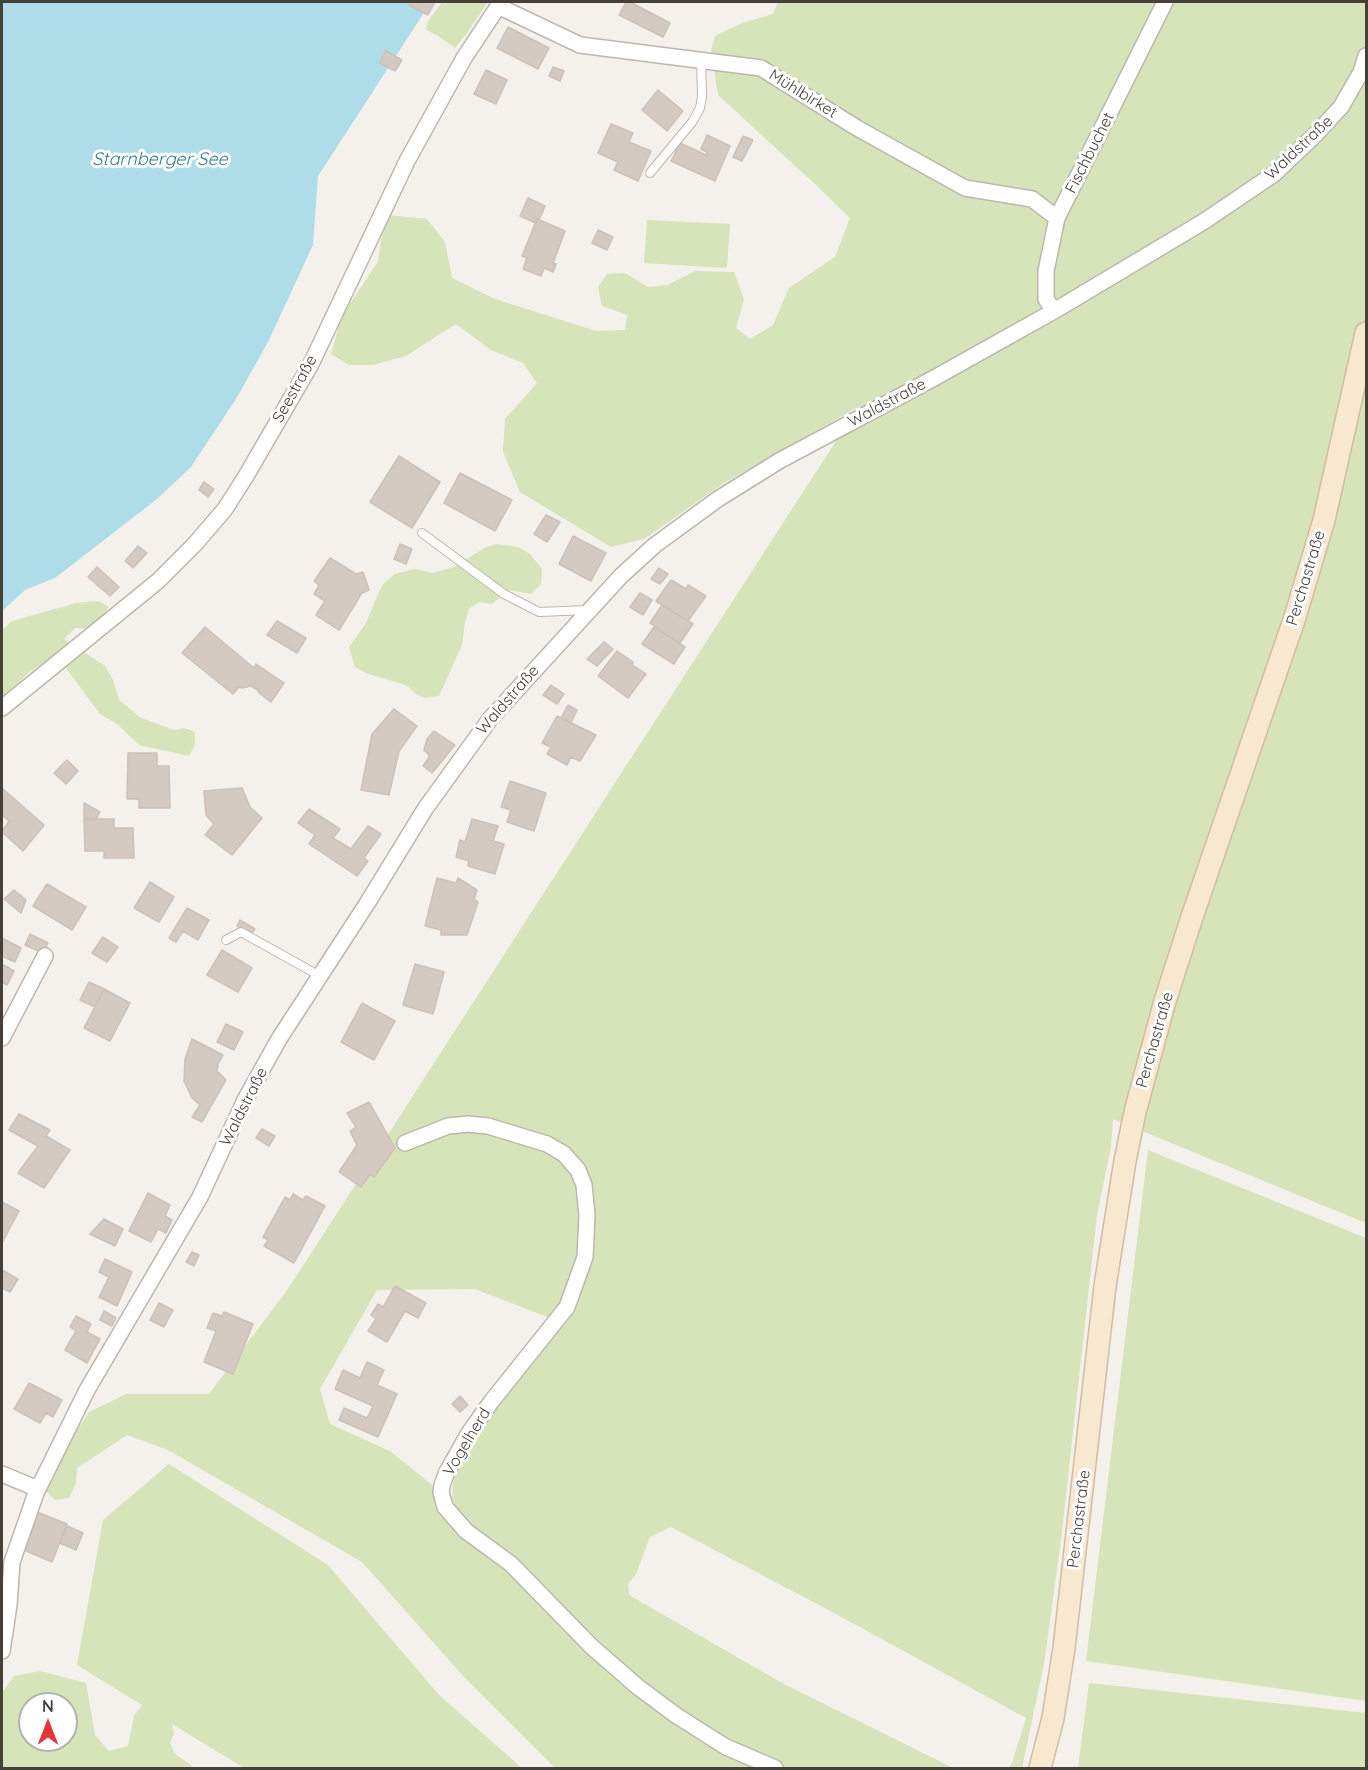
<!DOCTYPE html>
<html>
<head>
<meta charset="utf-8">
<style>
	body { margin:0 }
	#map { position:relative; width:1368px; height:1770px; overflow:hidden; background:#f4f0eb; font-family:Quicksand,sans-serif }
	canvas { display:block }
	.frame { position:absolute; inset:0; border:3px solid #473f3a; pointer-events:none }
	.north { position:absolute; left:18px; top:1692px; width:60px; height:60px; box-sizing:border-box; background:#fff; border:2px solid #b5b2b0; border-radius:50%; rotate:0deg; font-size:16px; font-weight:700; line-height:24px; text-align:center; color:#473f3a }
	.north::after { content:''; display:block; margin:auto; width:21px; height:27px; background:#e23439; clip-path:polygon(50% 0,100% 100%,50% 72%,0 100%) }
</style>
</head>
<body>
<div id="map">
<canvas width="1368" height="1770"></canvas>
<div class="frame"></div>
<div class="north">N</div>
</div>
<script>
const ctx = document.querySelector('canvas').getContext('2d');
ctx.lineJoin = 'round';
function paint(path, color) { ctx.fillStyle = color; ctx.fill(path, 'evenodd'); }
const toPath = rows => new Path2D(rows.map(r => 'M' + r).join(''));
function stroke(path, color, width, dash) { ctx.strokeStyle = color; ctx.lineWidth = width; ctx.lineCap = dash ? 'butt' : 'round'; ctx.setLineDash(dash || []); ctx.stroke(path); }
function label(font, color, halo, rows, align = 'center') {
  ctx.font = font + ' Quicksand,sans-serif'; ctx.lineWidth = 6; ctx.setLineDash([]); ctx.textBaseline = 'middle'; ctx.strokeStyle = halo; ctx.fillStyle = color; for (const [text, x, y, turn = 0] of rows) {
    ctx.save(); ctx.translate(x, y); ctx.rotate((+turn || 0) * Math.PI / 180); ctx.textAlign = isNaN(turn) ? turn : align; if (halo) ctx.strokeText(text, 0, 0); ctx.fillText(text, 0, 0); ctx.restore();
  }
}
const green = toPath([
	[442,2,488,2,467,33,455,48,438,36,426,30,428,21],
	[778,2,1366,2,1366,1223,1113,1119,1111,1147,1097,1215,1061,1540,1044,1664,1022,1768,1008,1768,1012,1763,1026,1718,836,1614,671,1527,650,1537,636,1574,628,1584,629,1595,784,1684,953,1768,555,1768,464,1677,362,1562,168,1450,127,1435,77,1468,76,1483,69,1498,55,1500,46,1491,63,1451,89,1412,126,1394,209,1394,288,1289,858,407,724,483,644,539,611,547,520,492,503,452,505,419,537,383,523,363,491,350,456,324,406,356,373,365,349,365,331,354,342,315,378,262,381,240,388,215,427,219,445,242,452,278,495,299,596,331,625,330,627,315,602,306,598,287,607,274,625,273,648,287,668,285,695,271,734,272,744,299,736,328,750,339,773,325,789,288,835,257,850,218,816,185,718,95,711,51,715,36,742,23,773,14],
	[475,1289,563,1323,551,1340,491,1411,459,1464,453,1484,452,1501,390,1451,330,1424,320,1389,377,1290],
	[647,220,730,224,727,268,644,263],
	[496,544,518,547,530,554,542,569,541,584,531,594,510,590,492,604,479,602,469,609,465,622,462,645,439,696,425,698,416,694,406,685,368,674,355,667,349,647,366,623,382,585,395,574,415,569,433,573,454,567,486,547],
	[99,601,109,607,94,629,75,628,64,639,105,666,113,680,119,700,141,718,174,730,184,728,195,732,195,745,189,756,139,745,117,724,100,714,66,668,45,662,28,673,2,699,2,630,12,621,76,603],
	[1148,1150,1366,1238,1366,1701,1086,1661],
	[169,1464,328,1565,439,1695,522,1768,244,1768,172,1724,174,1734,170,1743,175,1754,191,1765,192,1768,2,1768,2,1693,14,1676,40,1671,86,1683,95,1735,109,1751,128,1746,134,1716,142,1705,77,1665,103,1520],
	[30,1704,66,1704,66,1740,30,1740],
	[1089,1683,1366,1713,1366,1768,1078,1768]
]);
const water = toPath([
	[2,2,431,2,318,176,313,245,268,342,236,399,191,467,157,499,55,578,25,590,2,611]
]);
const building = toPath([
	[411,2,435,2,428,15,409,5,411,2],
	[626,2,630,2,670,23,663,37,619,15,626,2],
	[508,27,549,48,538,69,497,48,508,27],
	[386,51,402,60,395,71,380,63,386,51],
	[553,67,564,71,560,81,549,76,553,67],
	[486,70,507,80,496,104,474,94,486,70],
	[658,90,683,111,667,131,642,110,658,90],
	[611,124,633,133,629,142,651,151,638,181,614,170,618,162,598,153,611,124],
	[707,135,730,146,715,181,671,161,680,143,706,155,707,152,701,149,707,135],
	[743,136,753,140,742,161,733,157,743,136],
	[528,198,545,206,539,220,537,219,536,223,520,216,528,198],
	[537,219,565,231,553,263,556,264,553,272,544,268,541,276,523,269,527,258,522,256,537,219],
	[598,230,613,237,607,250,592,243,598,230],
	[399,456,440,482,412,528,370,502,399,456],
	[460,473,512,500,495,531,444,503,460,473],
	[204,482,214,489,208,497,199,490,204,482],
	[546,515,560,522,547,542,534,534,546,515],
	[573,536,606,553,591,581,559,564,573,536],
	[400,544,412,549,406,564,394,559,400,544],
	[138,546,147,553,133,568,125,561,138,546],
	[330,558,356,574,363,572,369,590,362,593,339,630,316,615,325,601,314,594,319,585,314,581,330,558],
	[97,567,119,587,110,596,88,577,97,567],
	[659,568,668,574,660,584,651,579,659,568],
	[671,580,686,589,688,585,706,596,688,621,656,601,671,580],
	[640,593,652,600,643,615,630,607,640,593],
	[662,605,693,624,680,643,650,623,662,605],
	[277,621,306,638,297,653,267,635,277,621],
	[205,627,254,668,256,664,284,683,271,702,259,693,258,690,251,686,242,688,239,687,233,694,182,653,205,627],
	[654,627,685,647,674,664,642,644,654,627],
	[604,642,613,649,597,666,587,659,604,642],
	[617,651,633,662,632,665,646,674,628,698,598,676,617,651],
	[551,685,564,694,557,704,543,695,551,685],
	[568,705,577,710,571,723,561,718,568,705],
	[394,709,417,726,399,751,389,795,361,790,372,734,394,709],
	[557,716,596,735,580,761,571,757,567,765,547,754,551,747,542,743,557,716],
	[434,731,455,745,432,773,423,766,430,756,424,750,427,739,434,731],
	[128,753,157,753,157,766,169,766,170,808,139,808,139,799,127,799,128,753],
	[67,760,78,771,66,784,54,773,67,760],
	[510,781,546,793,534,831,507,822,511,810,501,807,510,781],
	[2,788,44,825,23,851,2,832,9,821,2,815,2,788],
	[242,788,250,807,262,818,232,855,205,835,214,824,206,815,204,791,242,788],
	[84,803,100,812,96,819,84,819,84,803],
	[309,809,340,829,333,838,351,849,368,826,381,834,364,858,368,861,357,876,309,844,315,835,298,823,309,809],
	[84,819,114,819,114,828,133,828,134,858,104,858,104,851,85,851,84,819],
	[472,819,498,826,493,841,504,844,495,874,468,866,469,861,456,857,460,840,465,842,472,819],
	[437,878,456,883,458,878,477,890,474,899,478,902,467,935,441,935,441,930,425,926,437,878],
	[150,882,174,897,159,922,134,908,150,882],
	[47,884,86,907,72,930,33,906,47,884],
	[14,890,26,900,21,913,4,899,14,890],
	[187,908,209,920,198,940,183,931,176,942,169,938,187,908],
	[240,920,255,929,251,934,237,926,240,920],
	[30,934,48,943,43,953,25,945,30,934],
	[103,937,118,947,107,962,92,953,103,937],
	[2,938,21,948,15,962,2,956,2,957,2,938],
	[222,950,252,968,238,992,207,975,222,950],
	[2,964,14,971,7,985,2,982,2,964],
	[415,964,444,972,433,1014,403,1005,415,964],
	[89,982,104,989,95,1007,80,1000,89,982],
	[104,989,130,1003,110,1041,84,1028,104,989],
	[362,1003,395,1021,374,1060,341,1042,362,1003],
	[226,1024,243,1032,234,1050,217,1042,226,1024],
	[192,1039,223,1055,218,1064,217,1071,226,1080,202,1122,192,1117,200,1105,192,1098,184,1081,185,1059,192,1039],
	[369,1102,395,1148,374,1177,370,1174,361,1187,339,1172,357,1145,350,1131,356,1127,347,1113,369,1102],
	[19,1114,50,1130,46,1136,70,1150,44,1188,18,1173,38,1146,9,1130,19,1114],
	[262,1129,275,1136,269,1146,256,1138,262,1129],
	[148,1193,170,1205,165,1216,172,1220,166,1233,158,1229,151,1242,129,1231,148,1193],
	[293,1194,303,1200,306,1196,325,1206,294,1263,264,1246,268,1240,263,1237,285,1197,290,1200,293,1194],
	[2,1202,19,1211,2,1243,2,1202],
	[104,1219,123,1229,115,1246,90,1234,104,1219],
	[192,1252,199,1255,194,1266,186,1262,192,1252],
	[105,1259,132,1272,117,1306,99,1297,109,1277,99,1272,105,1259],
	[2,1270,18,1279,10,1292,2,1288,2,1270],
	[395,1286,426,1303,418,1318,405,1311,387,1342,368,1331,376,1319,371,1315,378,1304,383,1307,395,1286],
	[159,1303,173,1310,164,1327,150,1320,159,1303],
	[104,1311,116,1318,112,1326,100,1320,104,1311],
	[224,1312,253,1324,233,1374,204,1362,216,1331,207,1328,213,1313,222,1316,224,1312],
	[76,1316,91,1324,87,1332,100,1339,87,1363,65,1350,76,1331,70,1327,76,1316],
	[367,1362,384,1370,377,1385,397,1394,378,1437,339,1420,344,1408,367,1418,373,1406,335,1389,343,1370,360,1378,367,1362],
	[29,1383,62,1400,53,1417,46,1413,40,1423,14,1409,29,1383],
	[460,1396,468,1405,460,1412,452,1404,460,1396],
	[37,1512,67,1524,52,1562,22,1549,37,1512],
	[67,1526,83,1533,76,1550,60,1543,67,1526]
]);
const service = toPath([
	[650,173,693,121,700,108,702,96,701,61],
	[422,533,504,594,539,612,588,610],
	[226,940,241,932,320,976]
]);
const minor = toPath([
	[498,6,580,45,761,68,857,128,965,188,1032,199,1057,218],
	[1054,311,1046,299,1046,271,1057,218,1165,2],
	[2,708,158,581,195,544,225,509,246,476,311,364,407,161,464,58,501,2],
	[2,1038,45,956],
	[405,1143,448,1126,468,1124,488,1126,547,1144,564,1154,578,1170,584,1185,587,1215,585,1257,567,1307,491,1402,469,1433,447,1472,442,1485,441,1492,445,1507,466,1531,511,1564,592,1647,638,1687,677,1716,726,1747,775,1768],
	[2,1474,38,1489],
	[2,1651,9,1605,12,1562,36,1493,87,1390,200,1197,245,1100,279,1039,368,902,425,809,490,719,621,576,655,545,718,499,779,461,936,377,1054,311,1203,222,1274,174,1316,134,1341,107,1361,72,1366,56]
]);
const secondary = toPath([
	[1040,1768,1053,1718,1064,1648,1105,1286,1125,1161,1135,1112,1165,1001,1192,917,1295,617,1324,520,1366,333]
]);
const streetNames = [
	["Mühlbirket",803,94,32],
	["Waldstraße",1299,148,-43],
	["Fischbuchet",1090,153,-63],
	["Seestraße",295,389,-61],
	["Waldstraße",887,403,-28],
	["Perchastraße",1306,578,-73],
	["Waldstraße",508,700,-49],
	["Perchastraße",1155,1040,-74],
	["Waldstraße",244,1107,-63],
	["Vogelherd",467,1442,-59],
	["Perchastraße",1079,1519,-83]
];
const waterNames = [
	["Starnberger See",160,160]
];
paint(green, '#d7e3b9');
paint(water, '#afdce9');
paint(building, '#d4cac2');
stroke(building, '#cec0b6', 1.5);
stroke(service, '#beb6ae', 10);
stroke(minor, '#beb6ae', 18);
stroke(secondary, '#d1bca2', 24);
stroke(service, '#fff', 8);
stroke(minor, '#fff', 15);
stroke(secondary, '#f9e8d0', 21);
label('16px', '#473f3a', '#fff', streetNames);
label('italic 18px', '#377b91', '#fff', waterNames);
</script>
</body>
</html>
